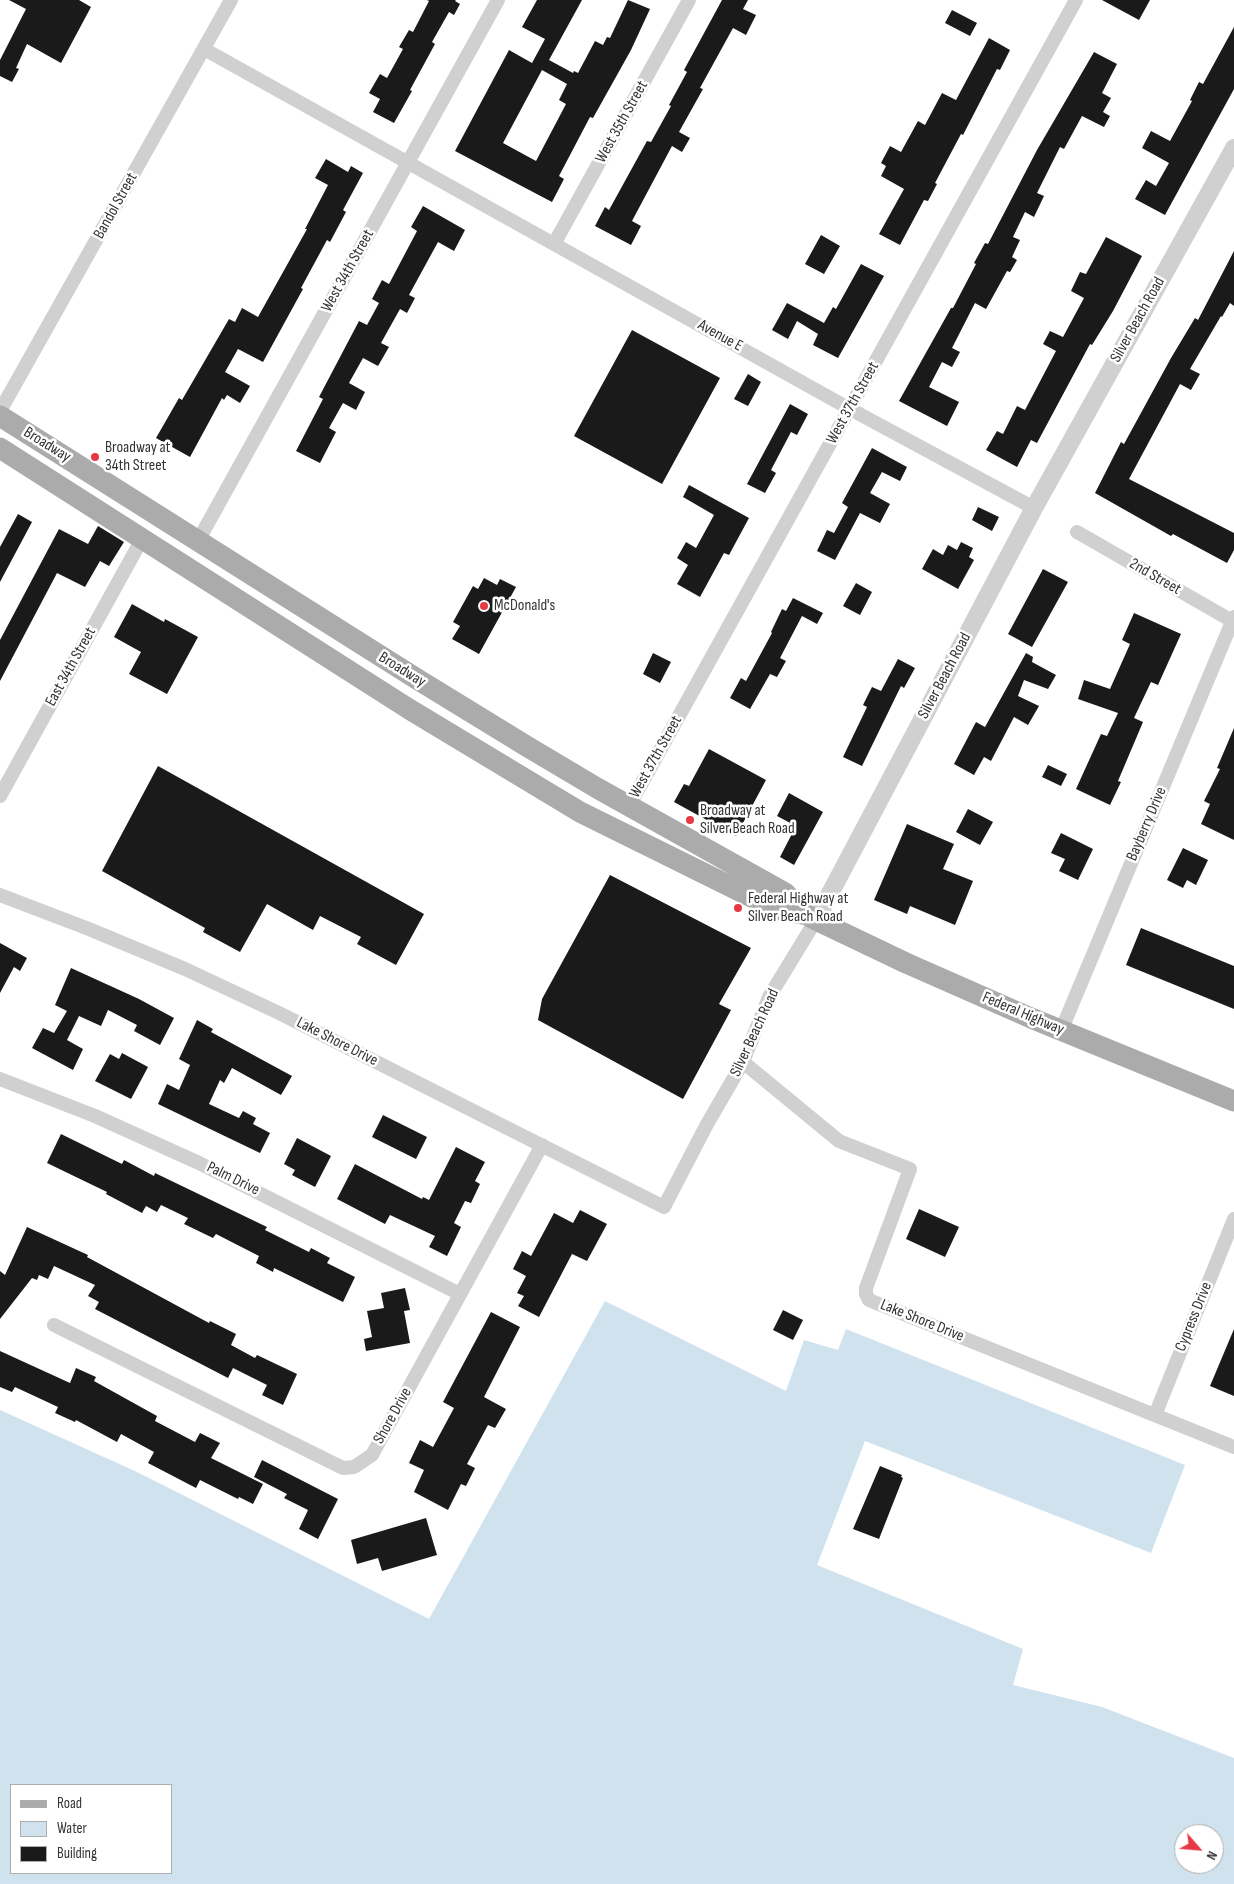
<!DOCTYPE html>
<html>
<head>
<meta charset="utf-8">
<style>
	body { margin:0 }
	#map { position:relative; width:1234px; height:1884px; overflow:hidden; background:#fff; font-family:"Sofia Sans Condensed",sans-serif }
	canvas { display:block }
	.legend { position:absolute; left:10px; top:1784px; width:162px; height:90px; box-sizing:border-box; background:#fff; border:1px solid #adadad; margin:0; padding:6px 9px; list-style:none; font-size:15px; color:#333 }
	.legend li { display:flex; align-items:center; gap:10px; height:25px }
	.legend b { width:25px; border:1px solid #adadad }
	.north { position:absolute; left:1174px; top:1824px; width:50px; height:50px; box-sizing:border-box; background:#fff; border:1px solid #adadad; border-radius:50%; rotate:117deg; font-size:14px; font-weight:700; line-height:20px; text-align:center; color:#333 }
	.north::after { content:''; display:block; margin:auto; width:18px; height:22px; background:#e63946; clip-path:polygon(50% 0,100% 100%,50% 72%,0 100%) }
</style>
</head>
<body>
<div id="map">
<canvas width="1234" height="1884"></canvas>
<ul class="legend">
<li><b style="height:6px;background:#ababab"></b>Road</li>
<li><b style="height:14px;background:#cfe2ee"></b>Water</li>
<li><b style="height:14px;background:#1a1a1a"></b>Building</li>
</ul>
<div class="north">N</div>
</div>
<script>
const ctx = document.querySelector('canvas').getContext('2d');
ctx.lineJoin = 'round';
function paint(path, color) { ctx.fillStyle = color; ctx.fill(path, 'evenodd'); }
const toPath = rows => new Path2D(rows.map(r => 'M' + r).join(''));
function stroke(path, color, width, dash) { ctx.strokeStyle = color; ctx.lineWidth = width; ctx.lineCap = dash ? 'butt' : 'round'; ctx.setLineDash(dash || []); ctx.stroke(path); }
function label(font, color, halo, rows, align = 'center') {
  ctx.font = font + ' "Sofia Sans Condensed",sans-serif'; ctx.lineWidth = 5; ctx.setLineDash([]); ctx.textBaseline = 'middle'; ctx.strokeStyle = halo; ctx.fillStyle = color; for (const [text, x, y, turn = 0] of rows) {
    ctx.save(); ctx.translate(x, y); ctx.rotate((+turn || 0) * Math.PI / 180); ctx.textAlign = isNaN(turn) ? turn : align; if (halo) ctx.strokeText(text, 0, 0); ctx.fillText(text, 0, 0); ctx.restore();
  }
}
const water = toPath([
	[605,1301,786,1391,804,1340,838,1350,846,1329,1185,1465,1151,1553,865,1441,817,1565,1023,1649,1013,1685,1102,1707,1234,1758,1234,1884,0,1884,0,1410,137,1472,429,1619],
	[11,1785,171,1785,171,1873,11,1873],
	[1184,1834,1214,1834,1214,1864,1184,1864]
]);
const building = toPath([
	[9,0,79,0,91,7,61,63,27,44,16,68,19,69,12,82,0,76,0,60,26,9],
	[427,0,456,0,455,1,460,4,454,15,449,12,432,42,435,44,410,90,412,91,394,123,373,112,380,99,369,93,380,74,387,78,403,49,399,47,409,30,413,32,429,1],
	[537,0,582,0,549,60,573,73,574,71,578,73,595,41,603,45,607,37,610,38,628,0,650,9,631,50,593,118,590,117,559,176,564,179,552,202,455,151,509,50,532,63,545,39,522,27],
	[542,70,567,84,559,100,566,104,536,161,503,143],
	[722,0,748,0,743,9,756,15,746,35,733,28,700,88,703,89,679,132,690,138,682,152,672,146,632,221,641,226,631,245,595,226,605,207,609,210,647,141,651,142,671,106,669,105,687,72,684,70],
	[1102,0,1150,0,1139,20],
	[952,10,977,23,970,36,945,23],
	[1234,27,1234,89,1165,215,1135,199,1146,180,1156,186,1169,163,1142,148,1151,131,1170,141,1192,101,1190,100,1199,82,1203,84],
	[989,38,1010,50,1000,70,997,69,963,135,961,134,935,183,937,184,928,201,924,200,900,245,879,234,904,189,881,176,886,166,881,163,890,146,901,152,918,121,925,125,942,93,956,100],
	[1094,52,1117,64,1102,93,1111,98,1103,112,1110,116,1104,127,1082,116,1064,149,1060,147,1037,193,1044,196,1034,217,1025,212,1013,237,1020,240,1012,257,1017,260,1010,272,1007,271,986,309,975,303,952,348,960,352,952,367,942,362,929,387,959,402,947,426,899,401,951,308,953,308,976,264,974,263,985,243,988,244,1037,150],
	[326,159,348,172,351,166,363,173,343,210,346,212,330,242,327,240,301,288,303,289,263,362,238,349,225,372,250,386,240,403,227,395,224,400,222,398,190,457,156,438,179,398,182,400,229,319,235,322,242,308,258,317,307,229,305,229,328,185,315,178],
	[423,206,465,230,454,251,438,242,409,295,415,298,407,313,400,309,381,343,389,347,378,366,363,358,349,383,365,392,356,410,343,403,329,428,336,432,320,463,296,451,323,399,319,397,359,321,367,325,379,303,372,299,382,280,389,284,417,231,411,227],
	[821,235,840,246,824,274,805,264],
	[1106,237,1142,256,1113,311,1092,345,1090,344,1037,443,1031,440,1017,467,986,450,997,431,1003,434,1017,406,1025,410,1056,351,1043,344,1050,331,1063,337,1084,298,1071,291,1080,272,1086,274],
	[1234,251,1234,306,1230,303,1222,317,1221,316,1190,369,1200,374,1191,390,1180,384,1129,479,1234,533,1234,550,1227,563,1173,534,1171,536,1095,493,1121,442,1124,444,1171,358,1195,318,1198,320],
	[861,264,884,276,838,358,813,345,818,334,797,321,788,339,772,330,787,303,824,323,833,307,836,309],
	[632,330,720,378,662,484,574,436],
	[748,374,761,382,748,406,734,399],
	[790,404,808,414,797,435,791,432,771,470,776,473,765,493,747,484],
	[872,448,907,467,900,481,882,472,870,493,890,504,880,523,860,513,835,560,817,551,827,530,834,533,848,507,842,503],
	[689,485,749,518,729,555,724,553,700,597,677,584,688,565,677,558,686,542,696,548,714,515,683,497],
	[978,507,999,517,992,531,972,520],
	[18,514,32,522,0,582,0,547],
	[98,526,124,542,109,566,100,561,85,587,57,573,0,681,0,640,59,529,88,544],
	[961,542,973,548,969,557,974,560,958,589,922,569,933,549,943,555,948,545,957,550],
	[1043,569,1068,582,1032,647,1008,634],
	[484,578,497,585,500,579,516,587,479,654,452,639,460,626,453,622,473,586,478,589],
	[856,583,872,592,860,615,843,606],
	[793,598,823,613,817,624,802,616,780,658,786,661,777,677,770,674,750,709,730,698,741,678,746,681,772,633,771,632,782,609,786,611],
	[132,604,164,622,165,619,198,637,167,694,129,674,141,652,114,637],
	[1134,613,1181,634,1158,685,1151,682,1134,718,1143,722,1118,781,1121,782,1110,805,1076,789,1101,734,1107,736,1118,713,1078,699,1084,680,1110,689,1130,644,1122,640],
	[653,653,671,662,660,683,643,674],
	[1026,653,1033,657,1032,662,1056,675,1048,689,1024,680,1018,696,1039,706,1028,725,1014,717,991,761,984,757,974,775,954,764,976,722,985,727],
	[898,659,915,668,904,688,901,686,862,766,843,757,867,707,863,705,872,687,881,691],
	[1234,728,1234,840,1201,824,1210,804,1204,801,1220,769,1217,768],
	[709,749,766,780,736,836,674,802,684,784,689,786],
	[1048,765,1067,774,1061,786,1042,777],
	[158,766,424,914,396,965,357,944,361,937,320,916,313,930,267,904,240,952,203,932,205,928,102,871],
	[789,793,823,812,794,865,780,857,796,826,777,816],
	[968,809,993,822,980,845,956,832],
	[907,824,954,844,943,869,973,881,955,925,910,906,907,914,874,900],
	[1061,833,1093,849,1078,880,1059,871,1065,859,1051,853],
	[1183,848,1208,860,1196,885,1187,880,1183,888,1167,880],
	[610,875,751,948,719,1004,731,1010,683,1099,538,1020,542,999],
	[1141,928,1234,966,1234,1009,1126,965],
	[0,943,27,958,20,971,14,967,0,993],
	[71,968,139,999,174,1018,160,1045,134,1031,137,1025,108,1010,101,1026,79,1016,67,1040,83,1049,73,1070,32,1048,43,1028,54,1033,67,1011,55,1005],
	[197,1020,213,1029,211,1032,292,1076,281,1095,232,1068,224,1083,220,1080,209,1104,239,1118,243,1111,256,1118,253,1124,270,1133,260,1153,158,1104,167,1084,179,1090,190,1065,179,1059],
	[122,1053,148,1067,131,1099,95,1081,110,1054,119,1059],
	[383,1115,427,1137,416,1159,372,1137],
	[61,1134,122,1164,124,1160,154,1176,155,1173,267,1227,265,1230,309,1252,311,1248,330,1258,327,1263,355,1277,343,1302,274,1268,273,1272,256,1263,259,1256,216,1234,213,1238,184,1224,188,1218,161,1205,157,1212,146,1206,142,1213,106,1194,107,1192,47,1163],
	[297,1138,331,1156,315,1187,292,1175,295,1170,284,1164],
	[456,1147,485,1162,475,1181,480,1184,471,1203,465,1201,454,1223,461,1227,447,1256,429,1247,435,1236,390,1215,385,1224,337,1199,355,1164,422,1199,423,1197,429,1200],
	[919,1209,959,1227,945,1257,906,1239],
	[580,1210,607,1224,587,1261,572,1254,539,1317,518,1306,524,1296,517,1293,526,1276,513,1269,522,1251,531,1256,554,1213,573,1223],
	[27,1227,88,1255,87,1257,209,1323,210,1321,236,1334,231,1345,255,1358,257,1355,297,1374,283,1405,262,1395,267,1385,233,1368,228,1378,95,1309,99,1302,88,1296,95,1285,54,1266,48,1279,39,1275,37,1280,32,1278,0,1319,0,1271,5,1275],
	[405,1288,410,1310,404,1311,410,1343,366,1351,364,1339,372,1337,367,1311,384,1308,381,1293],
	[783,1310,803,1320,793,1340,773,1330],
	[491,1312,520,1327,484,1397,506,1409,495,1428,488,1425,467,1464,475,1468,466,1486,461,1484,448,1510,414,1492,424,1470,409,1463,420,1440,433,1447,454,1408,443,1402],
	[1234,1329,1234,1396,1210,1386],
	[0,1351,70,1383,76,1368,96,1377,94,1381,157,1416,155,1421,195,1442,200,1433,220,1443,211,1458,263,1484,253,1504,239,1497,238,1499,200,1480,196,1488,148,1463,154,1452,121,1434,117,1442,76,1420,75,1422,55,1413,58,1407,15,1387,12,1392,0,1387],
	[262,1460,338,1499,318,1539,299,1529,308,1510,284,1498,287,1494,254,1477],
	[880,1466,902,1475,901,1477,903,1478,879,1539,853,1529],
	[426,1518,437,1555,382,1571,378,1558,357,1564,351,1540]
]);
const minor = toPath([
	[204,49,850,409,1034,508],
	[554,244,689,0],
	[0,411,231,0],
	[1077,532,1234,622],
	[198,541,498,0],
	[0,796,142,539],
	[629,806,1076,0],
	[0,895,89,929,185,969,279,1013,664,1207,706,1126,743,1062,769,997,816,920],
	[1061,1031,1234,617],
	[743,1062,839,1141,910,1169,866,1288,866,1294,869,1300,1234,1447],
	[0,1079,95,1116,199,1163,460,1294],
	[54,1325,343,1468,354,1467,372,1455,542,1145],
	[1155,1415,1234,1219]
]);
const tertiary = toPath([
	[816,920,1034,508,1234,148]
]);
const primary = toPath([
	[0,416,417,679,528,747,597,788,785,893,807,915,816,920,906,963,1031,1018,1234,1101],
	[0,448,409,709,580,812,776,909,807,915]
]);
const markers = [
	[95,457,5,"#e63946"],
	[484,606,5,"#e63946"],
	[690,820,5,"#e63946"],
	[738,908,5,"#e63946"]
];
const streetNames = [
	["West 35th Street",622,122,-61],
	["Bandol Street",116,206,-61],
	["West 34th Street",348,271,-61],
	["Silver Beach Road",1138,320,-61],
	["Avenue E",720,336,29],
	["West 37th Street",853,403,-61],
	["Broadway",47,445,32],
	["2nd Street",1155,577,30],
	["East 34th Street",71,667,-61],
	["Broadway",402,670,32],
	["Silver Beach Road",945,676,-62],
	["West 37th Street",656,757,-61],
	["Bayberry Drive",1147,824,-67],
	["Federal Highway",1023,1014,23],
	["Silver Beach Road",755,1033,-65],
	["Lake Shore Drive",337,1042,27],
	["Palm Drive",233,1179,26],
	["Cypress Drive",1194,1317,-68],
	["Lake Shore Drive",922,1321,22],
	["Shore Drive",393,1416,-61]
];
const poiNames = [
	["Broadway at",105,448],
	["34th Street",105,466],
	["McDonald's",494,606],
	["Broadway at",700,811],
	["Silver Beach Road",700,829],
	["Federal Highway at",748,899],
	["Silver Beach Road",748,917]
];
paint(water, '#cfe2ee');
paint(building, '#1a1a1a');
stroke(minor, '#d0d0d0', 14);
stroke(tertiary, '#d0d0d0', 18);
stroke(primary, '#ababab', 21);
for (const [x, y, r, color] of markers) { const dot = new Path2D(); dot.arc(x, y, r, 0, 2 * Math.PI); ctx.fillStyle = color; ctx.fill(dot); stroke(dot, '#fff', 2); }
label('16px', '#333', '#fff', streetNames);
label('16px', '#333', '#fff', poiNames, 'left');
</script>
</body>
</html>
